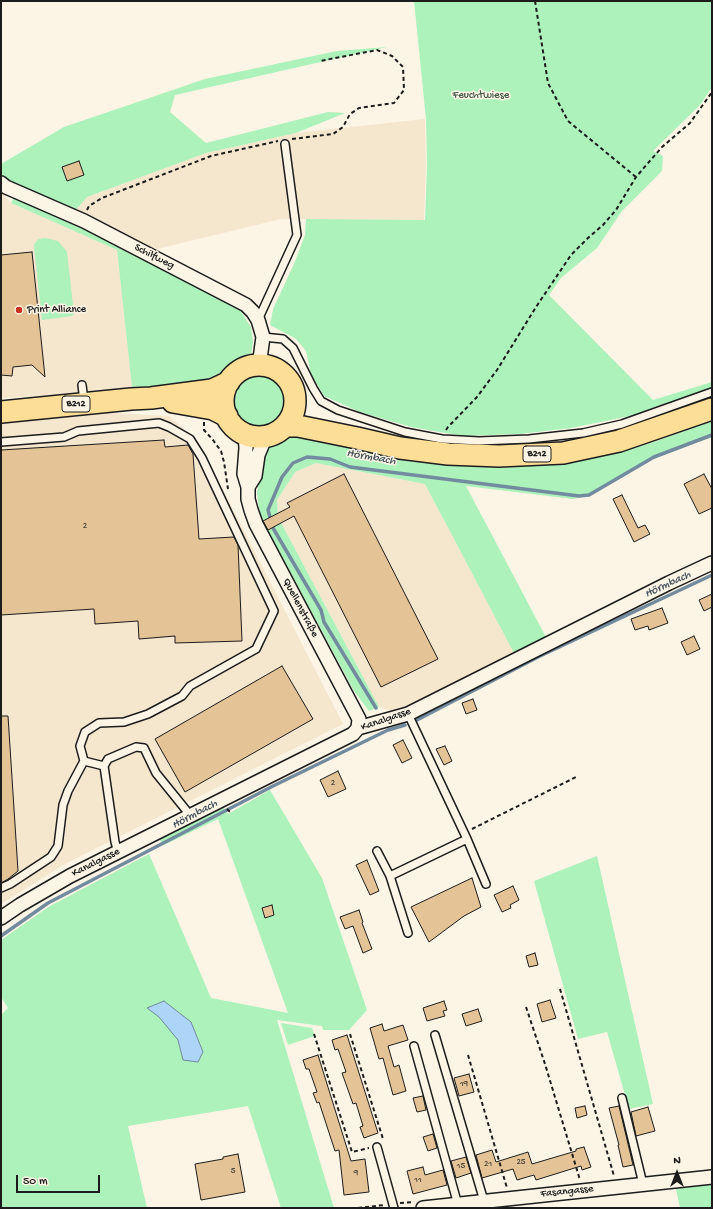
<!DOCTYPE html>
<html>
<head>
<meta charset="utf-8">
<style>
	body { margin:0 }
	#map { position:relative; width:713px; height:1209px; overflow:hidden; background:#fcf5e5; font-family:"Gochi Hand",sans-serif }
	canvas { display:block }
	.frame { position:absolute; inset:0; border:2px solid #1c1c1c; pointer-events:none }
	.north { position:absolute; left:657px; top:1153px; width:40px; height:40px; -webkit-text-stroke:3px #fcf5e5; paint-order:stroke; rotate:0deg; font-size:11px; font-weight:700; line-height:16px; text-align:center; color:#1c1c1c }
	.north::after { content:''; display:block; margin:auto; width:14px; height:18px; background:#1c1c1c; clip-path:polygon(50% 0,100% 100%,50% 72%,0 100%) }
	.scale { position:absolute; left:16px; top:1175px; width:84px; height:18px; box-sizing:border-box; border:2px solid #1c1c1c; border-top:0; padding-left:5px; font-size:12px; line-height:14px; white-space:nowrap; color:#1c1c1c; -webkit-text-stroke:3px #fcf5e5; paint-order:stroke }
</style>
</head>
<body>
<div id="map">
<canvas width="713" height="1209"></canvas>
<div class="frame"></div>
<div class="north">N</div>
<div class="scale">50 m</div>
</div>
<script>
const ctx = document.querySelector('canvas').getContext('2d');
ctx.lineJoin = 'round';
function paint(path, color) { ctx.fillStyle = color; ctx.fill(path, 'evenodd'); }
const toPath = rows => new Path2D(rows.map(r => 'M' + r).join(''));
function stroke(path, color, width, dash) { ctx.strokeStyle = color; ctx.lineWidth = width; ctx.lineCap = dash ? 'butt' : 'round'; ctx.setLineDash(dash || []); ctx.stroke(path); }
function label(font, color, halo, rows, align = 'center') {
  ctx.font = font + ' "Gochi Hand",sans-serif'; ctx.lineWidth = 3; ctx.setLineDash([]); ctx.textBaseline = 'middle'; ctx.strokeStyle = halo; ctx.fillStyle = color; for (const [text, x, y, turn = 0] of rows) {
    ctx.save(); ctx.translate(x, y); ctx.rotate((+turn || 0) * Math.PI / 180); ctx.textAlign = isNaN(turn) ? turn : align; if (halo) ctx.strokeText(text, 0, 0); ctx.fillText(text, 0, 0); ctx.restore();
  }
}
const built = toPath([
	[425,119,426,166,424,220,281,219,157,249,120,234,74,212,87,197,206,153,296,133],
	[1,191,11,203,117,250,132,387,47,396,1,398],
	[112,413,169,416,190,435,221,486,343,724,65,864,1,904,1,420,54,414],
	[316,463,425,484,515,655,398,713,379,707,278,517,277,500,295,472]
]);
const green = toPath([
	[414,1,712,1,712,87,700,105,653,151,663,156,662,171,622,211,597,248,561,278,549,295,653,400,712,382,712,387,635,415,571,428,519,434,463,436,411,427,360,412,324,396,311,375,306,351,296,339,270,325,273,309,294,264,305,235,306,219,425,220,427,166,426,119],
	[387,47,175,95,170,112,206,143,328,112,345,113,296,133,206,153,87,197,74,212,40,199,1,175,1,164,64,127,205,79,337,51],
	[14,197,151,258,234,301,251,327,253,342,251,356,229,364,216,380,175,385,132,387,117,250,11,203],
	[45,238,58,241,67,252,74,314,72,316,42,320,34,246,35,243,39,239],
	'231 402a28 28 0 1 1 56 0a28 28 0 1 1-56 0Z',
	[712,421,712,437,655,458,591,495,573,499,466,486,547,639,515,655,425,484,316,463,295,472,277,500,278,517,379,707,369,711,354,691,260,516,257,493,264,456,270,446,291,435,309,434,385,456,407,461,456,466,501,468,560,464,609,455,648,444],
	[270,790,322,878,367,1010,349,1030,323,1030,322,1026,277,1020,334,1208,281,1208,248,1106,128,1126,147,1208,1,1208,1,1015,8,1008,1,997,1,940,50,906,149,854,211,998,288,1013,218,819,164,845,159,839,222,806,228,814],
	[597,856,653,1104,629,1109,607,1032,578,1039,534,881],
	[281,1023,312,1028,315,1036,288,1045],
	[712,1173,712,1208,680,1208,676,1189,686,1187,684,1177]
]);
const water = toPath([
	[164,1001,191,1022,203,1052,198,1062,183,1060,178,1040,159,1017,147,1008,164,1001]
]);
const stream = toPath([
	[376,708,324,622,321,610,273,528,268,510,282,477,293,463,307,457,330,459,350,467,579,496,589,495,654,457,712,435],
	[417,720,538,657,712,575],
	[1,936,48,903,273,786,388,730,405,725]
]);
const building = toPath([
	[79,161,84,175,67,181,62,167,79,161],
	[32,252,45,377,32,365,13,367,12,376,1,375,1,255,32,252],
	[164,440,165,447,188,445,193,454,199,539,234,537,238,545,242,641,175,643,175,636,139,639,138,621,95,624,94,609,1,615,1,450,164,440],
	[344,474,438,659,381,687,294,516,268,530,263,521,290,507,287,503,344,474],
	[704,474,712,489,712,508,699,514,684,484,704,474],
	[622,495,638,528,645,525,650,534,634,542,613,499,622,495],
	[712,594,712,607,704,611,699,600,712,594],
	[662,608,668,623,649,630,648,626,635,630,631,619,662,608],
	[694,636,700,649,687,655,681,642,694,636],
	[282,666,313,719,185,792,155,739,282,666],
	[473,699,477,710,466,714,462,703,473,699],
	[1,716,8,716,18,871,8,879,1,883,1,716],
	[403,740,412,758,402,763,393,745,403,740],
	[445,746,452,761,444,765,436,749,445,746],
	[338,771,346,789,328,797,320,780,338,771],
	[367,860,379,891,370,895,356,865,367,860],
	[472,878,481,907,464,916,429,942,411,907,472,878],
	[513,886,519,900,510,905,511,908,502,912,494,895,513,886],
	[272,905,274,915,265,918,262,908,272,905],
	[359,910,363,922,362,923,372,949,363,953,353,926,345,929,340,917,359,910],
	[535,953,538,965,529,967,526,956,535,953],
	[550,1000,556,1018,542,1022,537,1004,550,1000],
	[444,1001,447,1010,443,1011,445,1016,427,1021,423,1008,444,1001],
	[478,1009,482,1021,466,1026,462,1014,478,1009],
	[382,1024,384,1031,403,1025,408,1040,388,1046,394,1067,399,1065,406,1091,393,1095,383,1058,379,1059,370,1028,382,1024],
	[347,1035,378,1133,364,1138,360,1127,363,1126,356,1103,353,1104,342,1073,346,1072,338,1049,335,1050,332,1040,347,1035],
	[318,1055,351,1161,365,1159,369,1192,344,1195,339,1150,335,1151,319,1102,317,1103,313,1093,317,1092,309,1069,306,1069,303,1060,318,1055],
	[469,1074,474,1092,459,1096,454,1078,469,1074],
	[423,1096,426,1110,417,1112,413,1098,423,1096],
	[585,1106,587,1115,577,1118,575,1108,585,1106],
	[619,1106,633,1165,623,1167,618,1145,619,1145,609,1108,619,1106],
	[648,1107,655,1131,636,1136,631,1112,648,1107],
	[433,1134,437,1148,428,1151,423,1137,433,1134],
	[584,1147,591,1167,582,1170,581,1166,536,1180,534,1175,517,1180,513,1169,482,1178,476,1155,492,1150,496,1162,528,1152,532,1164,576,1151,576,1149,584,1147],
	[238,1154,245,1192,201,1200,195,1164,223,1159,223,1157,238,1154],
	[466,1157,471,1173,456,1178,451,1161,466,1157],
	[423,1167,425,1175,443,1170,447,1185,413,1194,407,1171,423,1167]
]);
const path = toPath([
	[535,1,548,83,568,121,636,177],
	[292,139,333,134,343,127,350,114,359,108,394,103,404,90,403,67,392,56,377,50,320,61],
	[87,210,89,206,102,198,211,156,278,141],
	[232,367,242,361,248,359],
	[204,422,204,430,213,440,221,451,224,462,228,489],
	[446,430,448,427,477,397,497,370,536,307,571,255,589,237,603,225,616,210,636,177,662,147,690,123,712,92],
	[227,809,231,813],
	[472,829,576,777],
	[560,989,614,1176],
	[526,1007,545,1064,580,1180],
	[314,1034,352,1152,369,1148],
	[350,1034,383,1139],
	[468,1055,507,1188],
	[400,1203,414,1202],
	[358,1208,384,1205]
]);
const service = toPath([
	[258,320,297,235,285,144],
	[263,337,283,339,293,348,313,388,321,401,338,410,405,432,442,439,479,441,529,439,583,433,622,424,712,392],
	[82,385,84,401],
	[1,442,64,437,78,431,159,423,169,427,190,439,202,458,274,611,256,649,190,686,182,696,148,714,124,722,99,723,85,732,80,746,84,761,104,766],
	[408,714,467,839,486,884],
	[377,851,390,876],
	[118,852,115,842,104,766,108,759,136,747,144,748,156,773,190,815],
	[1,888,10,884,51,857,58,846,63,805,68,791,84,761],
	[408,933,390,876,467,839],
	[435,1035,484,1201],
	[414,1046,458,1205],
	[622,1098,643,1184],
	[377,1147,394,1208]
]);
const minor = toPath([
	[1,183,6,187,84,221,246,305,253,312,258,320,263,337,259,366],
	[245,434,246,448,244,474,248,487,248,499,251,510,256,524,359,719,358,728],
	[248,487,255,476,258,455,266,436],
	[1,918,20,905,70,876,353,734,358,728,408,714,669,583,712,563],
	[423,1208,712,1177]
]);
const primary = toPath([
	'223 401a36 36 0 1 1 72 0a36 36 0 1 1-72 0Z',
	[173,402,213,409,227,416],
	[1,412,131,399,151,398,212,390,229,382],
	[285,426,298,426,357,438,400,448,448,454,499,456,563,453,619,441,712,409]
]);
const markers = [
	[19,310,4,"#c8321e"]
];
const numberNames = [
	["2",85,527],
	["2",333,784],
	["19",464,1085],
	["25",521,1163],
	["21",488,1165],
	["15",461,1167],
	["5",233,1172],
	["9",356,1174],
	["11",418,1181]
];
const shields = [
	[76,404,28],
	[537,454,28]
];
const shieldNames = [
	["B212",76,404],
	["B212",537,454]
];
const parkNames = [
	["Feuchtwiese",481,96]
];
const streetNames = [
	["Schilfweg",154,257,27],
	["Quellenstraße",300,608,62],
	["Kanalgasse",386,720,-19],
	["Kanalgasse",96,863,-27],
	["Fasangasse",567,1192,-6]
];
const poiNames = [
	["Print Alliance",27,310]
];
const waterNames = [
	["Hörmbach",371,458,10],
	["Hörmbach",668,585,-25],
	["Hörmbach",195,815,-28]
];
paint(built, '#f5e6ce');
paint(green, '#adf1bb');
paint(water, '#acd5f7');
stroke(water, '#728b9f', 1);
stroke(stream, '#728b9f', 3.5);
paint(building, '#e4c497');
stroke(building, '#1c1c1c', 1);
stroke(service, '#1c1c1c', 10);
stroke(minor, '#1c1c1c', 16);
stroke(primary, '#1c1c1c', 24);
stroke(path, '#1c1c1c', 2, [4, 3]);
stroke(service, '#fcf5e5', 7);
stroke(minor, '#fcf5e5', 13);
stroke(primary, '#fdde96', 21);
for (const [x, y, r, color] of markers) { const dot = new Path2D(); dot.arc(x, y, r, 0, 2 * Math.PI); ctx.fillStyle = color; ctx.fill(dot); stroke(dot, '#fcf5e5', 1.5); }
label('9px', '#4e463b', null, numberNames);
for (const [x, y, w] of shields) { const box = new Path2D(); box.roundRect(x - w / 2, y - 8, w, 16, 3); ctx.fillStyle = '#fcf5e5'; ctx.fill(box); stroke(box, '#1c1c1c', 1); }
label('bold 10px', '#1c1c1c', null, shieldNames);
label('11px', '#485c4c', '#fcf5e5', parkNames);
label('11px', '#1c1c1c', '#fcf5e5', streetNames);
label('11px', '#1c1c1c', '#fcf5e5', poiNames, 'left');
label('italic 12px', '#47545e', '#fcf5e5', waterNames);
</script>
</body>
</html>
